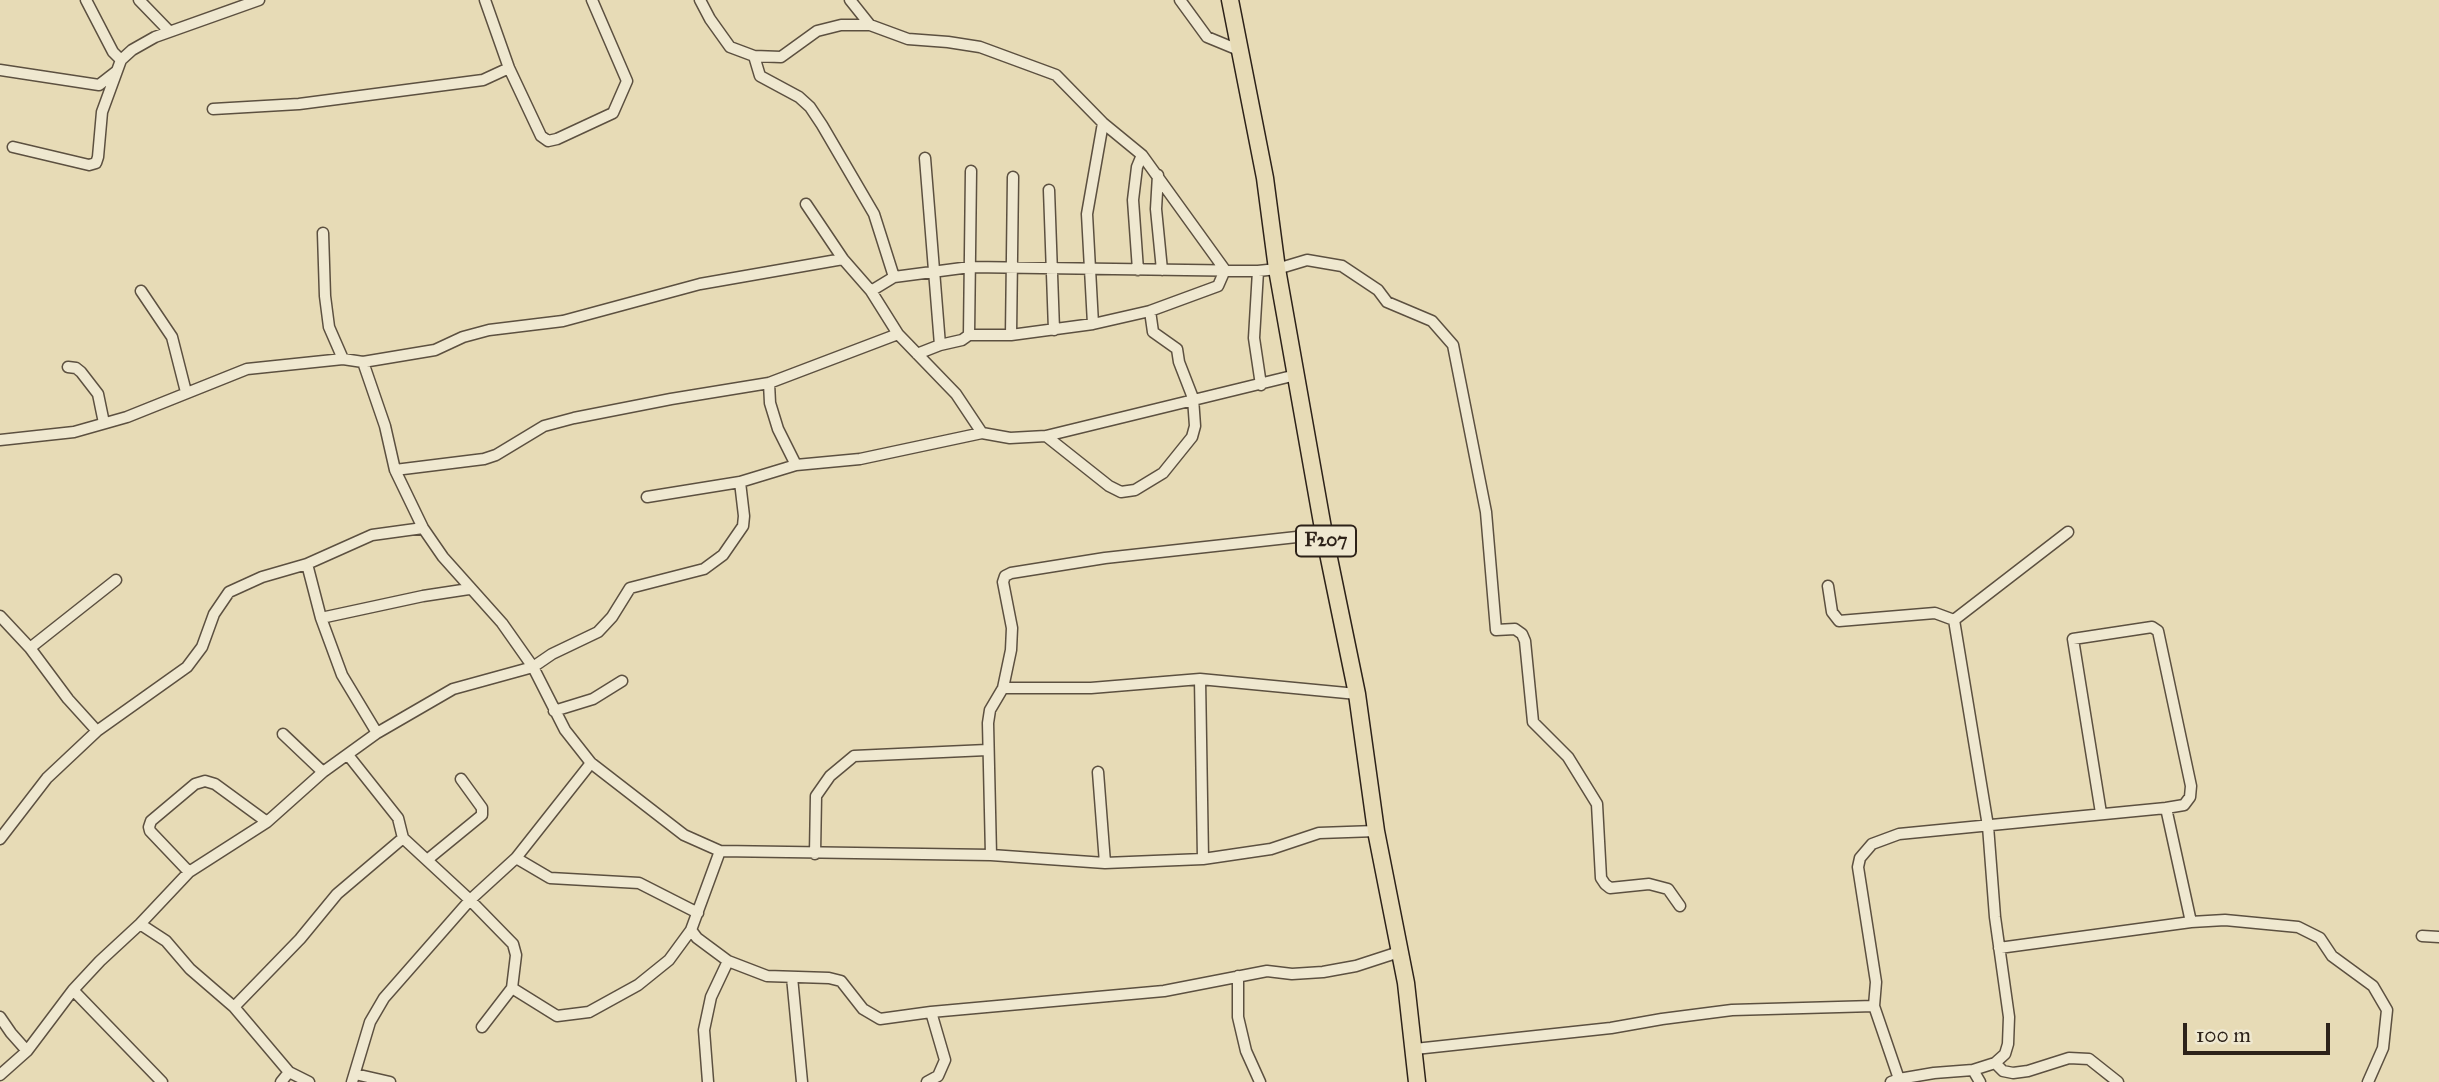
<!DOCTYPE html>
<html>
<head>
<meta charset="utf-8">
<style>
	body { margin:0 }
	#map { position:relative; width:2439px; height:1082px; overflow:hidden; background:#e7dbb6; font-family:"IM FELL Great Primer",serif }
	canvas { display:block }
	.scale { position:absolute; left:2183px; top:1023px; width:147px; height:32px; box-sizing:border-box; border:4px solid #2d2219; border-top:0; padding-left:9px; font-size:21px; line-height:24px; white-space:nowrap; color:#2d2219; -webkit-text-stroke:5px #efe8d0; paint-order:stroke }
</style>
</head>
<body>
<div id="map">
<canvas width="2439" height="1082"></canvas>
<div class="scale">100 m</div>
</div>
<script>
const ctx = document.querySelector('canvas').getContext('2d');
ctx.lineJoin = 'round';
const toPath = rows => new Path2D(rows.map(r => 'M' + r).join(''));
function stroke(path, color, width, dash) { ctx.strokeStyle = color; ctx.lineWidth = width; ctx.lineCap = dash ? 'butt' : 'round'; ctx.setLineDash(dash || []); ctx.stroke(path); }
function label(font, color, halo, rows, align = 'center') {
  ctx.font = font + ' "IM FELL Great Primer",serif'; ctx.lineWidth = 5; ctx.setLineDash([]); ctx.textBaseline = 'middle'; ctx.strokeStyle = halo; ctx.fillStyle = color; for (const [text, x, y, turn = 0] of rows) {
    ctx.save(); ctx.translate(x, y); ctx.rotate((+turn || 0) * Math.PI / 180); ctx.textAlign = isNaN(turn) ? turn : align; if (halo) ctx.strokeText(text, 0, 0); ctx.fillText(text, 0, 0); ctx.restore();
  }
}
const minor = toPath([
	[86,0,113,52,121,60],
	[139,0,169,31],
	[485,0,509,68,541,136,548,141,557,139,613,113,627,81,592,0],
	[700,0,710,19,730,47,754,56,781,57,817,31,841,25,870,25,908,39,948,42,980,47,1056,75,1103,123,1142,155,1225,270,1218,286,1150,311,1093,324,1011,335,969,335,962,340,940,345,917,354],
	[850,0,870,25],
	[1180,0,1207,37,1241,51],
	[754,56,760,76,799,97,810,107,822,125,874,214,894,277],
	[0,70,99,85,117,71],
	[213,109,299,104,483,80,509,68],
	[13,147,89,165,96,163,98,157,102,112,121,60,132,50,155,37,259,0],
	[925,158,940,345],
	[1158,175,1156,209,1162,270],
	[1049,190,1054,330],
	[806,204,843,259,871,291,898,334,956,394,982,433],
	[323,233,325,296,329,327,343,359],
	[1138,270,1133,200,1137,167,1142,155],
	[1258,271,1254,338,1261,385],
	[141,291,172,337,186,392],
	[871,291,894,277,970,267,1258,271,1277,269,1307,260,1342,266,1378,290,1387,302,1432,321,1453,345,1486,512,1496,630,1515,629,1522,634,1525,641,1533,722,1568,757,1597,804,1601,878,1605,884,1610,888,1649,884,1668,889,1680,906],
	[1093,324,1087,214,1103,123],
	[969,335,971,171],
	[1011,335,1013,177],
	[363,362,385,426,395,470,423,528,443,557,502,623,533,667,565,730,591,763,684,835,720,851,991,855,1105,863,1203,859,1271,849,1319,833,1376,831],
	[68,367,76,368,81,372,98,394,104,423],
	[769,383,770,403,778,429,796,465],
	[1046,436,1109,486,1121,492,1135,490,1163,473,1192,437,1195,426,1193,398,1179,362,1177,349,1153,332,1150,311],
	[0,440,74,432,127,417,247,369,343,359,363,362,435,350,463,337,489,330,563,321,700,284,843,259],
	[395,470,484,459,496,455,544,426,574,418,671,399,769,383,898,334],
	[647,497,740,482,796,465,860,459,982,433,1010,438,1046,436,1296,375],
	[307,564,321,618,342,675,377,733],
	[1828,586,1832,612,1839,621,1935,613,1954,620],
	[0,616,30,648,68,699,97,731],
	[321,618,423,596,469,589],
	[1954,620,2068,532],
	[30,648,116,580],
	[1200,679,1203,859],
	[1003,688,1091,688,1200,679,1357,694],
	[554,711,593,699,622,681],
	[283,734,323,772],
	[348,755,398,818,403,838,470,900,513,944,516,955,512,988,482,1027],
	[1098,772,1105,863],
	[2166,808,2191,922],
	[0,839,47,778,97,731,187,667,202,647,214,614,229,592,262,577,307,564,372,535,423,528],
	[815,854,816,796,830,776,854,756,987,750],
	[991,855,988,723,990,710,1003,688,1011,650,1012,628,1003,582,1005,576,1011,573,1105,558,1324,534],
	[516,858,550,878,639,883,698,913],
	[427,860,482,815,482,808,461,779],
	[189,872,150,831,149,827,151,821,195,784,205,781,215,784,267,822],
	[140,924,166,941,190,969,234,1007,289,1072,309,1082],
	[691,930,697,938,728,961,767,976,829,978,841,981,863,1009,880,1019,931,1012,1164,991,1267,971,1292,974,1323,972,1356,966,1399,952],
	[2422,936,2439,937],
	[1999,948,2191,922,2225,920,2298,927,2320,938,2332,956,2373,986,2387,1010,2383,1048,2368,1082],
	[1238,976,1238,1017,1246,1051,1260,1082],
	[792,977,802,1082],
	[512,988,557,1016,589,1012,638,985,669,960,691,930,720,851],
	[73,990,162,1082],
	[234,1007,300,939,337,894,403,838],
	[0,1017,11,1033,27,1051],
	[1415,1049,1611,1028,1662,1019,1732,1010,1874,1006],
	[1995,1063,2003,1071,2013,1073,2028,1071,2069,1058,2089,1059,2118,1082],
	[1973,1070,1980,1082],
	[355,1074,390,1082],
	[0,1075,27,1051,73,990,100,961,140,924,189,872,267,822,323,772,377,733,453,689,533,667,552,654,598,632,612,617,630,588,704,569,723,555,743,526,744,516,740,482],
	[1899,1079,1874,1006,1876,982,1858,867,1860,858,1872,844,1899,834,2166,808,2184,805,2190,797,2191,786,2158,631,2152,627,2073,639,2101,813],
	[281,1082,289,1072],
	[352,1082,370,1022,384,998,470,900,516,858,591,763],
	[708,1082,704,1030,711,997,728,961],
	[927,1082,938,1076,945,1060,931,1012],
	[1891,1082,1899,1079,1934,1073,1973,1070,1995,1063,2005,1054,2008,1044,2009,1017,1995,917,1988,826,1954,620]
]);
const primary = toPath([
	[1230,0,1265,178,1277,269,1324,534,1357,694,1376,831,1406,983,1417,1082]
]);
const shields = [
	[1326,541,60]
];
const shieldNames = [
	["F207",1326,541]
];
stroke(minor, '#5c5040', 13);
stroke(primary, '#2d2219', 19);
stroke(minor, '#efe8d0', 10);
stroke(primary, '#e7dbb6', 16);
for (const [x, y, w] of shields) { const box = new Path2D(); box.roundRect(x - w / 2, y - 15.5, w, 31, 5); ctx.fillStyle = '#efe8d0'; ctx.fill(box); stroke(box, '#2d2219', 2); }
label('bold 19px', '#2d2219', null, shieldNames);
</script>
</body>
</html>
